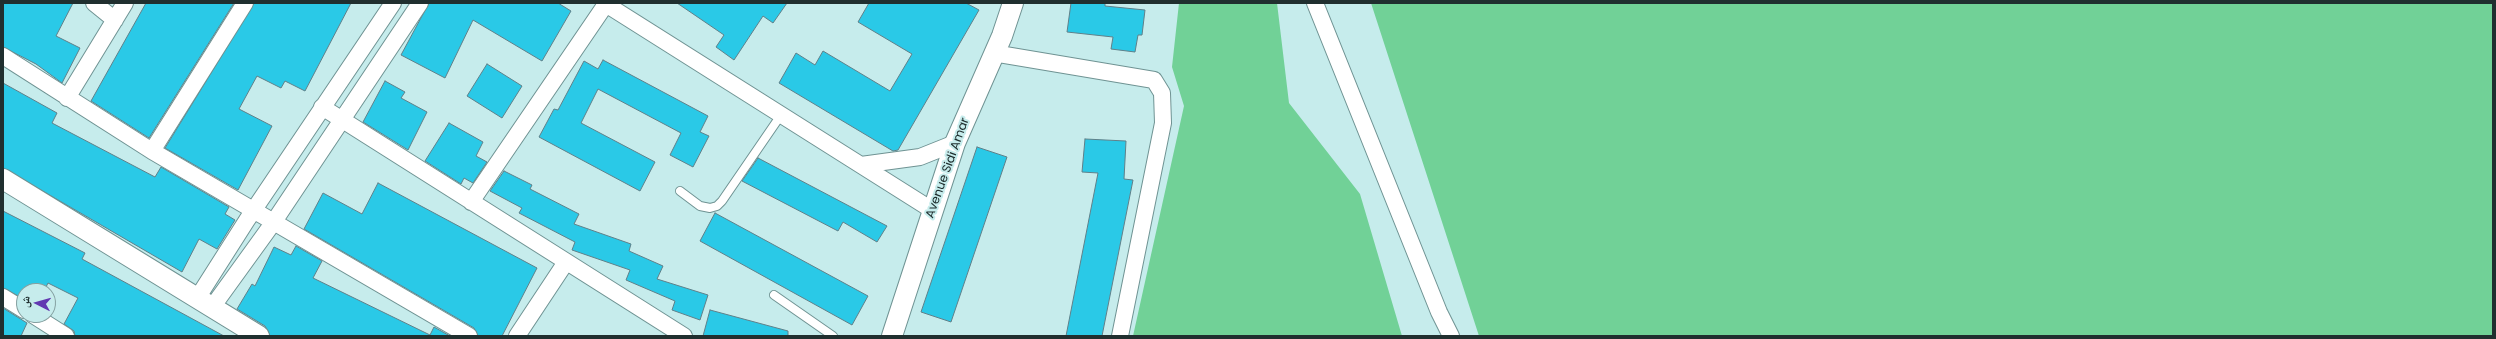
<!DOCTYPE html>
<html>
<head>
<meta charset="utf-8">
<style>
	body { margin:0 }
	#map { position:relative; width:2496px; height:339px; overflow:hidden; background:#c6ecec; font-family:Poppins,"Noto Naskh Arabic",sans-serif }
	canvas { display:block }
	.frame { position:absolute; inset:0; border:4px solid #202f2f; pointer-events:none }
	.north { position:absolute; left:16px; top:283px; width:40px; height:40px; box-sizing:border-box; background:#c6ecec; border:1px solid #84a0a0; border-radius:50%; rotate:276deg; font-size:11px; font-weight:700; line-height:16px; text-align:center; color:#202f2f }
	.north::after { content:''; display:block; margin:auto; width:14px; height:18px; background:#6239b1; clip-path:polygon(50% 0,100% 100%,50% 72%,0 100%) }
</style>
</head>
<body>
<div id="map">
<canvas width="2496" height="339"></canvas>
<div class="frame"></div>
<div class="north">ش</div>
</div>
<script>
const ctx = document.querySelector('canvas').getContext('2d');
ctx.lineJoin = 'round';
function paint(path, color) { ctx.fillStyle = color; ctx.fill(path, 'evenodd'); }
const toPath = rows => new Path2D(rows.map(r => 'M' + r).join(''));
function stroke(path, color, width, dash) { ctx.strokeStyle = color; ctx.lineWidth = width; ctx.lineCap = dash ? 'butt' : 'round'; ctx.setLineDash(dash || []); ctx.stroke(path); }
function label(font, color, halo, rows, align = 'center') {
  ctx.font = font + ' Poppins,sans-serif'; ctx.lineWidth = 4; ctx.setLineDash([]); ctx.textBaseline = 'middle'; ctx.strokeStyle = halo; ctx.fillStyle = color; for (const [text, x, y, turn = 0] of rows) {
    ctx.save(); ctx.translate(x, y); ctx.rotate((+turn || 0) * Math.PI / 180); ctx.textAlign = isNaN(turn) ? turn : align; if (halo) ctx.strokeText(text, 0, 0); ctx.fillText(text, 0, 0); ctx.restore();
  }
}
const green = toPath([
	[1179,3,1277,3,1289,103,1360,194,1402,336,1133,336,1184,106,1172,67],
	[1371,3,2493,3,2493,336,1479,336]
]);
const building = toPath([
	[3,3,73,3,56,36,80,48,62,83,36,64,3,47,3,3],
	[146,3,234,3,149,138,91,101,146,3],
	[254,3,351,3,305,91,285,81,281,88,257,76,239,109,272,126,238,190,165,148,254,3],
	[429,3,558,3,571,11,542,61,473,20,445,78,401,55,429,3],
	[677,3,787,3,773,23,763,16,734,60,716,47,724,35,677,3],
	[869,3,966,3,979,10,898,150,893,151,779,83,796,53,815,65,823,51,890,91,912,54,858,22,869,3],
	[1071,3,1105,3,1105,6,1145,10,1142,35,1138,35,1135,52,1111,49,1113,37,1067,32,1071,3],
	[603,60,708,116,700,132,709,136,693,167,670,155,681,133,598,89,581,123,655,162,640,191,539,137,554,109,558,110,584,61,598,69,603,60],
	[487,64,522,86,502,118,467,96,487,64],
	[385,81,405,92,401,98,427,112,408,150,363,122,385,81],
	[3,83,57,113,52,123,155,177,161,167,229,207,225,214,235,220,217,249,199,239,182,272,3,168,3,83],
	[449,123,483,142,476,156,487,162,473,183,464,178,461,184,425,161,449,123],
	[1085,139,1126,141,1124,179,1133,180,1102,336,1066,336,1098,173,1082,172,1085,139],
	[977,147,1007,157,951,322,921,312,977,147],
	[758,158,887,226,877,242,843,222,838,231,742,181,758,158],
	[504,171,532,185,530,189,579,214,574,224,631,244,629,251,663,266,657,279,708,295,700,320,672,310,675,301,626,280,630,270,572,250,575,242,519,213,522,208,490,191,504,171],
	[378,183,537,268,502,336,478,336,474,328,304,229,323,193,362,214,378,183],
	[3,211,85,253,82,259,224,336,75,336,74,331,64,324,78,298,48,283,44,291,24,291,24,299,3,288,3,211],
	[715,213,868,296,852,325,700,241,715,213],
	[296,246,322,261,313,278,430,335,434,327,450,336,270,336,265,326,237,309,252,284,255,286,274,247,291,255,296,246],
	[3,308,27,323,21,336,3,336,3,308],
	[710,310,788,331,788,336,703,336,710,310]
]);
const service = toPath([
	[680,191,700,206,710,208,717,206,722,201,781,115],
	[774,295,833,336]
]);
const minor = toPath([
	[94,3,115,20],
	[604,3,932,210],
	[1315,3,1439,312,1451,336],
	[993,53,1154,80,1162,93,1163,123,1120,336],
	[3,56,152,151,469,336],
	[67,98,125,3],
	[322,107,684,336],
	[152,151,245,3],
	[861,165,920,157,955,143],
	[471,202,606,4],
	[3,297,24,310],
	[198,297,247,220,393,3],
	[213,306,273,223,420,3],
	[33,315,66,336],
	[517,336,566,262]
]);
const tertiary = toPath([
	[3,179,259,336],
	[892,336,955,143,1002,36,1013,3]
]);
const streetNames = [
	["Avenue Sidi Amar",948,168,-70]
];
paint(green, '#71d197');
paint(building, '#2ac9e7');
stroke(building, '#5f8089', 1);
stroke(service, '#6f9393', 10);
stroke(minor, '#6f9393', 18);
stroke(tertiary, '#6f9393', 22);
stroke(service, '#fff', 8);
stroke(minor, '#fff', 16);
stroke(tertiary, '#fff', 20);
label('12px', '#202f2f', '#c6ecec', streetNames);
</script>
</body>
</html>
